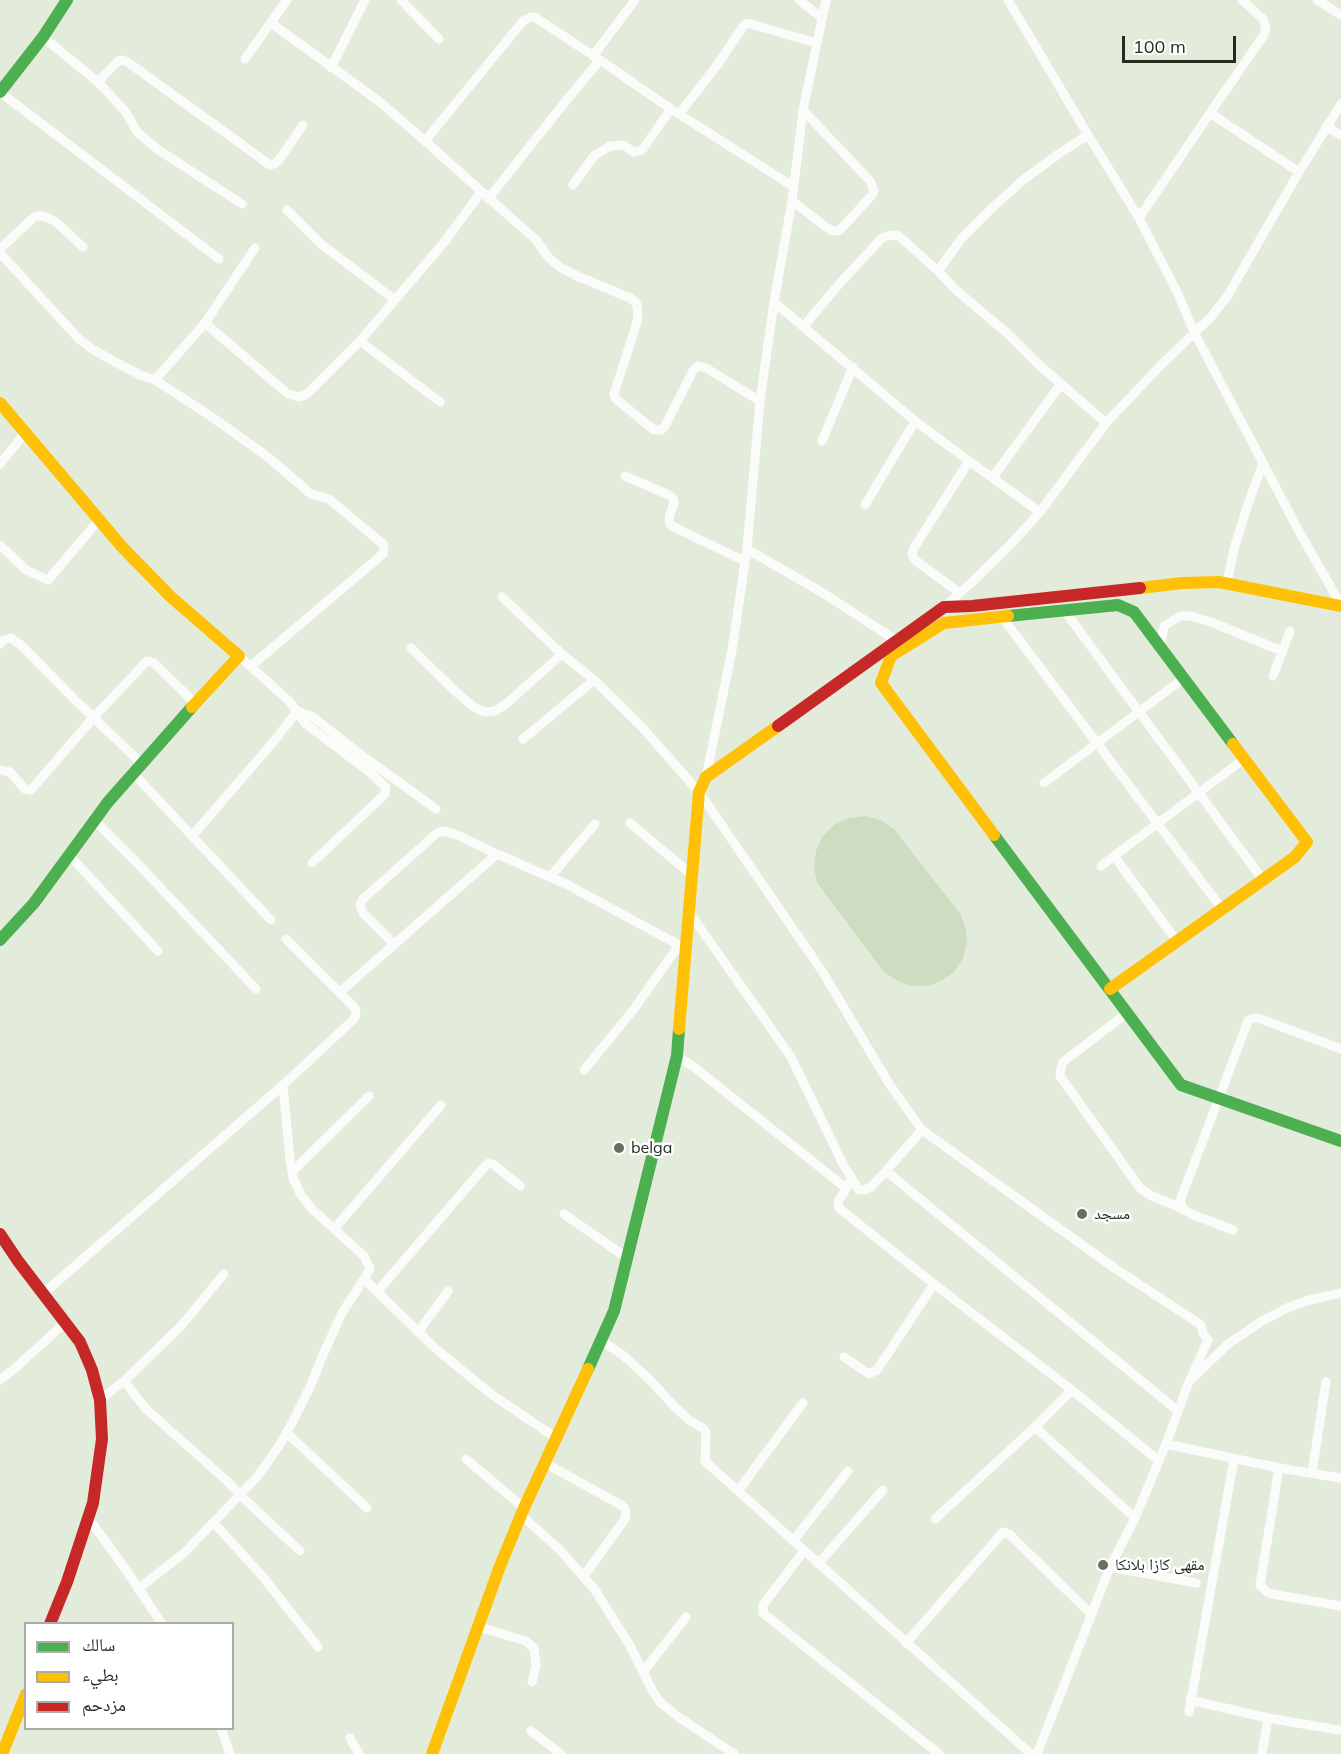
<!DOCTYPE html>
<html>
<head>
<meta charset="utf-8">
<style>
	body { margin:0 }
	#map { position:relative; width:1341px; height:1754px; overflow:hidden; background:#e3ecdb; font-family:Mulish,"Noto Naskh Arabic",sans-serif }
	canvas { display:block }
	.legend { position:absolute; left:24px; top:1622px; width:210px; height:108px; box-sizing:border-box; background:#fff; border:2px solid #a8aba6; margin:0; padding:8px 10px; list-style:none; font-size:18px; color:#252c20 }
	.legend li { display:flex; align-items:center; gap:12px; height:30px }
	.legend b { width:30px; border:2px solid #a8aba6 }
	.scale { position:absolute; left:1122px; top:36px; width:114px; height:27px; box-sizing:border-box; border:3px solid #252c20; border-top:0; padding-left:8px; font-size:18px; line-height:21px; white-space:nowrap; color:#252c20; -webkit-text-stroke:4px #fff; paint-order:stroke }
</style>
</head>
<body>
<div id="map">
<canvas width="1341" height="1754"></canvas>
<ul class="legend">
<li><b style="height:8px;background:#4caf50"></b>سالك</li>
<li><b style="height:8px;background:#ffc107"></b>بطيء</li>
<li><b style="height:8px;background:#c62828"></b>مزدحم</li>
</ul>
<div class="scale">100 m</div>
</div>
<script>
const ctx = document.querySelector('canvas').getContext('2d');
ctx.lineJoin = 'round';
function paint(path, color) { ctx.fillStyle = color; ctx.fill(path, 'evenodd'); }
const toPath = rows => new Path2D(rows.map(r => 'M' + r).join(''));
function stroke(path, color, width, dash) { ctx.strokeStyle = color; ctx.lineWidth = width; ctx.lineCap = dash ? 'butt' : 'round'; ctx.setLineDash(dash || []); ctx.stroke(path); }
function label(font, color, halo, rows, align = 'center') {
  ctx.font = font + ' Mulish,"Noto Naskh Arabic",sans-serif'; ctx.lineWidth = 5; ctx.setLineDash([]); ctx.textBaseline = 'middle'; ctx.strokeStyle = halo; ctx.fillStyle = color; for (const [text, x, y, turn = 0] of rows) {
    ctx.save(); ctx.translate(x, y); ctx.rotate((+turn || 0) * Math.PI / 180); ctx.textAlign = isNaN(turn) ? turn : align; if (halo) ctx.strokeText(text, 0, 0); ctx.fillText(text, 0, 0); ctx.restore();
  }
}
const green = toPath([
	[865,816,881,820,894,829,961,915,966,929,967,944,963,958,955,971,943,980,928,986,911,986,896,980,883,971,817,883,814,867,816,851,823,836,834,825,849,818]
]);
const street = toPath([
	[401,0,439,39],
	[799,0,822,18],
	[1008,0,1088,135,1139,218,1178,294,1195,334,1301,535,1341,605],
	[1317,0,1341,15],
	[271,23,380,102,425,141,536,240,550,259,560,267,575,275,632,299,637,304,638,319,614,394,616,399,654,430,661,430,665,426,694,369,698,366,706,368,760,401],
	[43,37,98,82,126,112,137,132,157,149,242,204],
	[593,56,635,0],
	[245,59,287,0],
	[331,68,365,0],
	[98,82,118,61,123,60,129,63,270,165,274,164,279,160,303,125],
	[0,92,219,259],
	[1210,113,1264,35,1266,29,1263,19,1242,0],
	[679,114,718,64,744,25,747,23,817,43],
	[1326,127,1341,135],
	[1088,135,1060,153,1023,180,989,211,962,238,938,271,956,290,1007,333,1038,364,1106,423],
	[425,141,523,21,531,17,536,18,600,60,671,109,794,187],
	[573,185,594,156,610,146,623,145,634,152,642,150,671,109],
	[488,199,565,102,600,60],
	[792,201,830,230,837,231,840,230,873,194,874,191,870,181,803,110],
	[287,210,321,244,395,300],
	[1139,218,1210,113,1299,172],
	[0,249,34,217,39,216,46,217,56,222,83,247],
	[0,253,79,339,92,349,117,363,140,375,155,380,205,323,255,248],
	[774,302,915,421,969,461,1040,512],
	[205,323,288,394,299,397,307,394,360,341,446,240,481,192],
	[804,326,840,283,882,238,887,236,893,235,899,236,938,271],
	[360,341,440,402],
	[155,380,209,415,268,457,311,494,329,499,384,545,383,554,251,666],
	[822,441,853,367],
	[0,464,25,433],
	[625,476,669,495,673,498,674,503,670,514,669,522,672,526,744,561],
	[993,477,1061,384],
	[865,505,915,421],
	[0,545,26,570,48,580,99,520],
	[747,549,823,593,897,641],
	[1227,583,1234,549,1248,504,1263,463],
	[960,593,916,561,913,557,912,553,914,548,969,461],
	[502,597,562,654,594,680,641,726,699,792,822,971,890,1085,922,1130,1116,1269,1201,1325,1203,1333,1208,1340,1189,1382,1166,1444,1135,1518,1110,1567,1037,1754],
	[944,607,970,584,1009,546,1040,512,1106,423,1160,366,1212,316,1228,295,1299,172,1341,104],
	[1064,610,1263,880],
	[1002,617,1222,909],
	[0,644,3,640,11,638,22,646,75,700,141,763],
	[1160,647,1164,626,1180,616,1190,616,1211,622,1282,651],
	[411,648,455,691,475,708,484,712,495,711,506,704,562,654],
	[239,656,289,701,306,724,372,774,386,788,385,794,312,863],
	[1273,676,1290,631],
	[523,739,594,680],
	[0,770,10,772,25,789,31,790,94,717,147,661,154,663,196,704],
	[133,773,271,920],
	[706,777,732,650,747,549,760,401,774,302,792,201,803,110,826,0],
	[1044,783,1184,678],
	[95,821,140,866,256,989],
	[630,823,692,875],
	[192,836,275,740,297,711,313,717,360,754,436,809],
	[69,855,158,951],
	[1101,866,1114,856],
	[550,877,595,824],
	[689,912,791,1057,843,1164,859,1190,865,1190,871,1187,886,1171],
	[1177,941,1114,856,1244,759],
	[394,944,363,913,360,905,362,900,437,833,442,831,455,834,497,854,566,884,679,945,685,945],
	[340,992,497,854],
	[1127,1013,1063,1062,1061,1068,1060,1076,1140,1188,1150,1195,1183,1209],
	[677,1056,694,1067,846,1188],
	[584,1070,634,1009,679,945],
	[283,1085,290,1159,293,1178,301,1195,312,1209,364,1256,370,1269,364,1279],
	[922,1130,886,1171,1178,1411],
	[292,1172,369,1096],
	[852,1179,838,1202,839,1208,934,1284,1072,1390,1159,1461],
	[564,1214,627,1258],
	[334,1229,441,1105],
	[1233,1230,1191,1214,1183,1209,1180,1201,1248,1021,1254,1018,1261,1019,1341,1049],
	[224,1274,181,1326,124,1381,146,1409,227,1481,240,1495,300,1551],
	[377,1292,486,1165,489,1163,493,1164,520,1186],
	[44,1293,283,1085,354,1019,356,1014,355,1008,286,939],
	[418,1332,448,1291],
	[602,1341,624,1356,650,1380,674,1406,689,1420,704,1429,706,1433,705,1461,708,1464,1031,1754],
	[844,1357,869,1374,877,1370,934,1284],
	[1193,1378,1228,1344,1262,1321,1289,1307,1306,1301,1341,1293],
	[0,1380,13,1370,66,1322],
	[100,1400,124,1381],
	[1035,1427,1135,1518],
	[287,1433,367,1508],
	[1166,1444,1279,1468,1341,1478],
	[466,1459,524,1508],
	[545,1463,621,1505,625,1509,626,1514,625,1519,584,1576],
	[1279,1468,1260,1585,1267,1592,1272,1594,1341,1606],
	[1312,1473,1326,1382],
	[738,1491,803,1403],
	[521,1515,560,1550,595,1590,629,1644,653,1692,660,1702,677,1716,734,1754],
	[89,1519,124,1567,162,1624],
	[935,1519,1035,1427,1072,1390],
	[214,1523,264,1578,318,1647],
	[793,1541,848,1471],
	[804,1551,763,1605,763,1613,939,1754],
	[818,1564,883,1490],
	[1110,1567,1196,1583],
	[138,1589,184,1553,257,1477,279,1446,291,1425,310,1387,323,1355,342,1313,364,1279,435,1348,458,1367,491,1394,556,1438],
	[479,1627,526,1641,534,1648,536,1666,532,1682],
	[906,1643,1003,1532,1009,1534,1091,1614],
	[644,1671,686,1617],
	[1190,1700,1268,1718,1338,1730],
	[1189,1712,1234,1459],
	[221,1728,230,1754],
	[531,1731,561,1754],
	[350,1738,359,1754],
	[1262,1754,1268,1718]
]);
const fast = toPath([
	[0,92,43,37,67,0],
	[1008,616,1118,605,1134,612,1233,744],
	[994,835,1181,1085,1341,1141],
	[0,940,34,903,108,802,192,707],
	[588,1369,614,1311,677,1056,679,1029]
]);
const slow = toPath([
	[0,403,123,548,171,597,239,656,192,707],
	[1140,588,1182,583,1219,582,1341,606],
	[994,835,881,683,891,656,944,623,1008,616],
	[1110,989,1295,857,1307,842,1233,744],
	[679,1029,699,792,706,777,778,726],
	[2,1754,26,1694],
	[432,1754,500,1566,524,1508,588,1369]
]);
const jam = toPath([
	[778,726,944,607,972,606,1140,588],
	[0,1234,18,1261,80,1342,92,1370,100,1400,102,1439,93,1503,67,1582,50,1624]
]);
const markers = [
	[619,1148,6,"#686f61"],
	[1082,1214,6,"#686f61"],
	[1103,1565,6,"#686f61"]
];
const poiNames = [
	["belga",631,1148],
	["مسجد",1094,1214],
	["مقهى كازا بلانكا",1115,1565]
];
paint(green, '#cedcc2');
stroke(street, '#fbfcfa', 9);
stroke(fast, '#4caf50', 12);
stroke(slow, '#ffc107', 12);
stroke(jam, '#c62828', 12);
for (const [x, y, r, color] of markers) { const dot = new Path2D(); dot.arc(x, y, r, 0, 2 * Math.PI); ctx.fillStyle = color; ctx.fill(dot); stroke(dot, '#fff', 2); }
label('16px', '#252c20', '#fff', poiNames, 'left');
</script>
</body>
</html>
